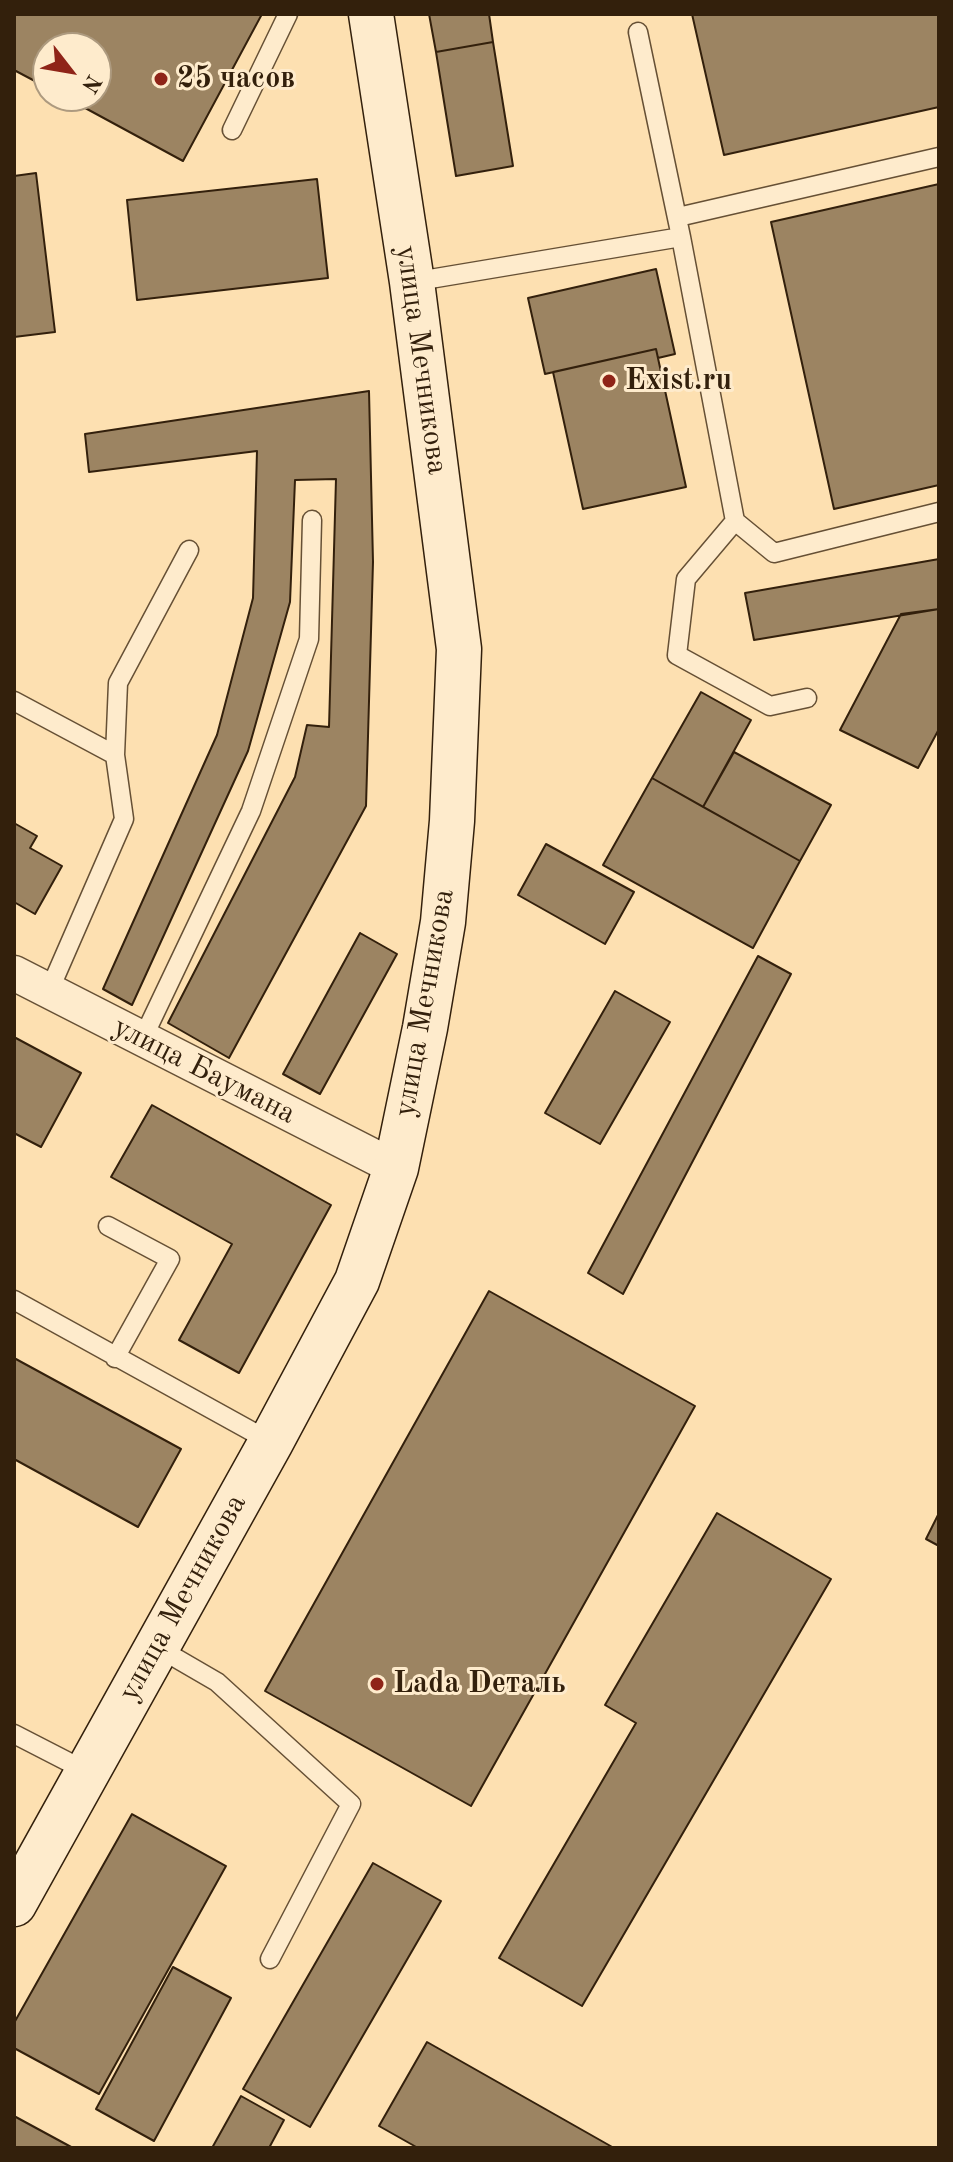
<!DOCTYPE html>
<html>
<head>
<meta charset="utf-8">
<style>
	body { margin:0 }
	#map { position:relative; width:953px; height:2162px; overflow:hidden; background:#fde0b1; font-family:"Old Standard TT",serif }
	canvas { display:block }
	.frame { position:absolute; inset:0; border:16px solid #33200c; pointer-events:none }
	.north { position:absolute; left:32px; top:32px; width:80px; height:80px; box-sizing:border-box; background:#feebcc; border:2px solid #ad9a7f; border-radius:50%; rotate:121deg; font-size:22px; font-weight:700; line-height:32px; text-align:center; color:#33200c }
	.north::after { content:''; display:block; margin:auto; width:28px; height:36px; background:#8f2418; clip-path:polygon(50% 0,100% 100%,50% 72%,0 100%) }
</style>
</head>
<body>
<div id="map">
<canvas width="953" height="2162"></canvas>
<div class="frame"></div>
<div class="north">N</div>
</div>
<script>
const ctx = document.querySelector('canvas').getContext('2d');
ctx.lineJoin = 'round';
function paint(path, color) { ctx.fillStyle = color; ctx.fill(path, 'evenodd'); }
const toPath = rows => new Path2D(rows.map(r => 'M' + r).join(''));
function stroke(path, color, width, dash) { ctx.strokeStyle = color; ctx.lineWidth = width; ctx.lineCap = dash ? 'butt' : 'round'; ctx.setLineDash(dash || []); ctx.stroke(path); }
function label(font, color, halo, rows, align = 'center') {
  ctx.font = font + ' "Old Standard TT",serif'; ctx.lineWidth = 6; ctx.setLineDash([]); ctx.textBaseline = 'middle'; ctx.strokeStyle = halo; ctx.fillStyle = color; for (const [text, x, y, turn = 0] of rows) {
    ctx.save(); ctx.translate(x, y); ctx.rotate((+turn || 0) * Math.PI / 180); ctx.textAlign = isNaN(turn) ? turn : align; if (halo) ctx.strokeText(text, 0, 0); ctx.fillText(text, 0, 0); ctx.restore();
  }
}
const building = toPath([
	[14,14,262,14,183,161,63,96,96,96,96,48,48,48,48,88,14,70,14,14],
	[429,14,489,14,493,42,436,52,429,14],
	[692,14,939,14,939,107,724,155,692,14],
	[493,42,513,166,456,176,436,52,493,42],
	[36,173,55,332,14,337,14,176,36,173],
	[317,179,328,278,137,300,127,200,317,179],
	[939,184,939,485,834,509,771,222,939,184],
	[656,269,675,354,658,358,656,349,545,374,528,298,656,269],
	[656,349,686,487,583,509,553,372,656,349],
	[369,391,373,562,366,806,229,1058,168,1023,295,777,307,725,329,727,336,479,295,480,290,602,248,751,132,1005,103,989,217,735,253,598,257,451,89,472,85,434,369,391],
	[939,559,939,609,754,640,745,593,939,559],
	[939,609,939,729,918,768,840,730,901,614,939,609],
	[701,692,751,720,703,807,652,778,701,692],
	[734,752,831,805,800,861,703,807,734,752],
	[652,778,800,861,753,948,603,865,652,778],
	[14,823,37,836,30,848,62,866,35,914,14,902,14,823],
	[546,844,634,892,605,944,518,895,546,844],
	[360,933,397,954,320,1094,283,1074,360,933],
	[758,956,791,974,623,1294,588,1273,758,956],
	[615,991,670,1022,600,1144,545,1113,615,991],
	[14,1037,81,1073,41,1147,14,1133,14,1037],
	[152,1105,331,1205,239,1373,179,1340,232,1244,111,1177,152,1105],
	[489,1291,695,1406,471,1806,265,1691,489,1291],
	[14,1358,181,1449,138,1527,14,1459,14,1358],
	[717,1513,831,1579,582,2006,499,1958,636,1723,605,1705,717,1513],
	[939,1513,939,1546,926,1539,939,1513],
	[132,1814,226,1866,99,2094,14,2048,14,2023,132,1814],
	[373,1863,441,1901,310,2127,243,2089,373,1863],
	[173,1967,231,1998,154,2141,96,2109,173,1967],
	[427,2042,614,2148,418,2148,379,2126,427,2042],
	[241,2096,284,2120,269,2148,212,2148,241,2096],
	[14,2116,73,2148,14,2148,14,2116]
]);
const lane = toPath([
	[232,130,288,14],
	[678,217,939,157],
	[681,237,735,521,774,553,939,512],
	[412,282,681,237,638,32],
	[735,521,686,579,677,655,770,706,807,698],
	[14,701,115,755],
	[49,991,124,819,115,755,118,683,189,550],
	[142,1040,251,811,309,639,312,520],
	[108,1226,170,1259,115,1358],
	[14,1300,271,1442],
	[155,1646,217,1682,351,1804,270,1959],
	[14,1734,86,1771]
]);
const street = toPath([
	[14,973,396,1168]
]);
const secondary = toPath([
	[14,1904,271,1442,357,1281,396,1168,425,1028,443,922,452,821,459,649,412,282,371,14]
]);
const markers = [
	[161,79,8,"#8f2418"],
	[609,381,8,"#8f2418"],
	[377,1684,8,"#8f2418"]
];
const poiNames = [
	["25 часов",177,79],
	["Exist.ru",625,381],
	["Lada Dеталь",393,1684]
];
const streetNames = [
	["улица Мечникова",421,360,82],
	["улица Мечникова",425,1003,-80],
	["улица Баумана",204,1071,27],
	["улица Мечникова",183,1598,-61]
];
paint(building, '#9c8462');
stroke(building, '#33200c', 2);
stroke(lane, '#665035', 21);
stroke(street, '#665035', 37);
stroke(secondary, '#33200c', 47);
stroke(lane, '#feebcc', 18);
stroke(street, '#feebcc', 34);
stroke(secondary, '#feebcc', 44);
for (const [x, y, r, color] of markers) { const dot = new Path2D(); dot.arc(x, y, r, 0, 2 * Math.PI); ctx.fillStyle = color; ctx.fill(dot); stroke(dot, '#feebcc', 3); }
label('bold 30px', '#33200c', '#feebcc', poiNames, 'left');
label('30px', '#33200c', '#feebcc', streetNames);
</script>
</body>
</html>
